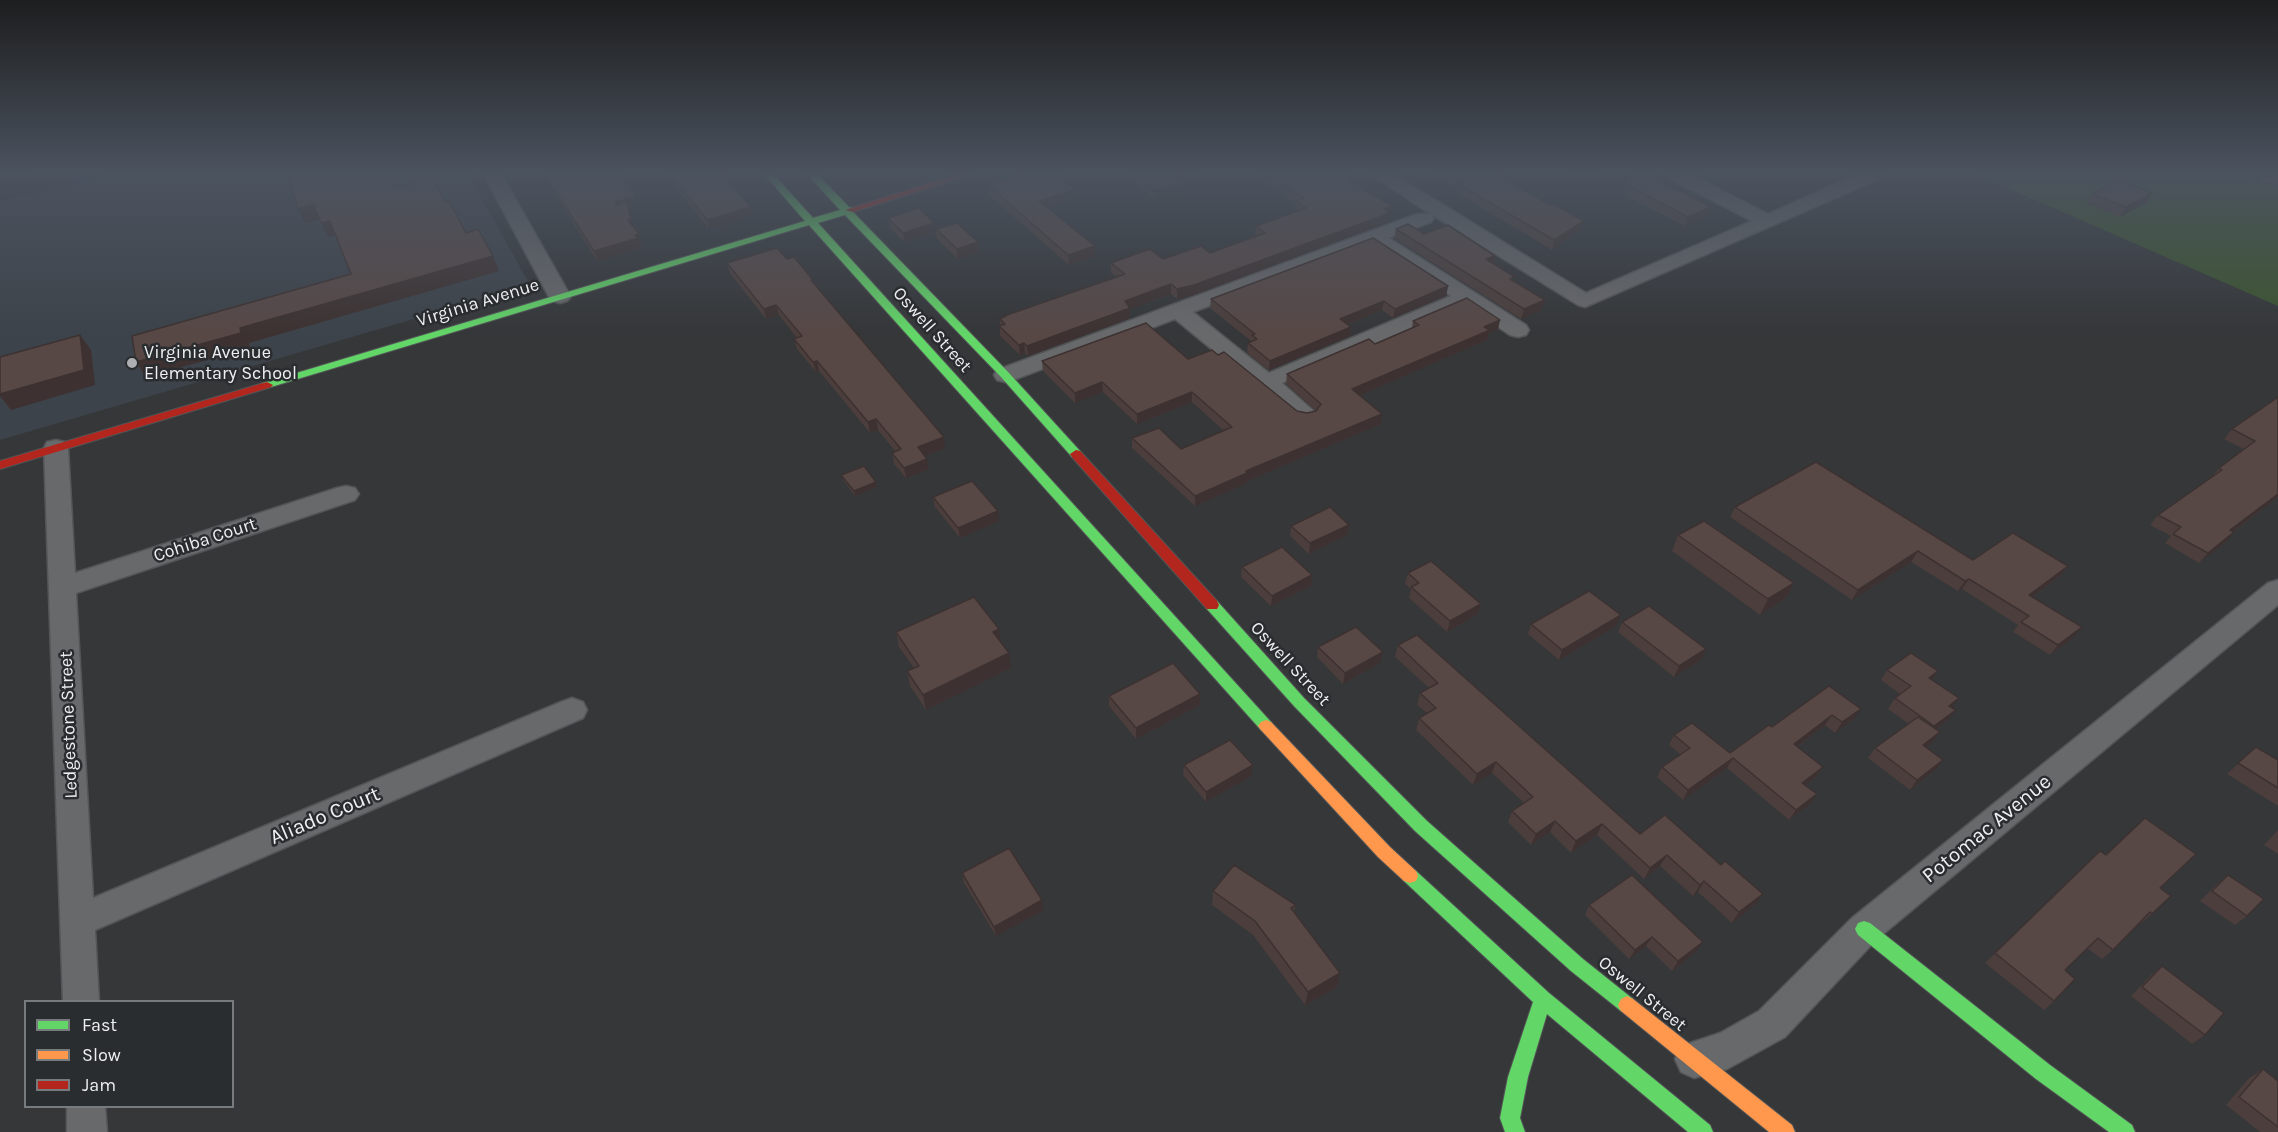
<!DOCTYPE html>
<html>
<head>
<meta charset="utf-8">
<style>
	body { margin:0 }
	#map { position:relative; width:2278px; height:1132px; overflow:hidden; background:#353739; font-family:Karla,sans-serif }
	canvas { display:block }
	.legend { position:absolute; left:24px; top:1000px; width:210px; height:108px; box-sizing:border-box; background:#2a2d30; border:2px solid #787b7d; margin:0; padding:8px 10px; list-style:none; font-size:18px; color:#edeff1 }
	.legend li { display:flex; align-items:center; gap:12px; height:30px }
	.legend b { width:30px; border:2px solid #787b7d }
</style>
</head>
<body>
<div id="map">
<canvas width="2278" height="1132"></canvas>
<ul class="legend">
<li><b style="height:8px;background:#63d668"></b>Fast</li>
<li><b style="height:8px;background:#ff974d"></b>Slow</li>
<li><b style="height:8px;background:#b3261e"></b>Jam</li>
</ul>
</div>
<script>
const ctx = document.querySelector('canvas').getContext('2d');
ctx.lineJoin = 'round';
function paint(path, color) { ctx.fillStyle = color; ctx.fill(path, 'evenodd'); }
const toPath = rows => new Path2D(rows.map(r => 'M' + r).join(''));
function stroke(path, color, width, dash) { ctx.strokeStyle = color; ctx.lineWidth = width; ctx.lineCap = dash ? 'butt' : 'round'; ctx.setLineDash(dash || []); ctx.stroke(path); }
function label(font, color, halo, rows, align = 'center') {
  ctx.font = font + ' Karla,sans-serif'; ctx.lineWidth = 5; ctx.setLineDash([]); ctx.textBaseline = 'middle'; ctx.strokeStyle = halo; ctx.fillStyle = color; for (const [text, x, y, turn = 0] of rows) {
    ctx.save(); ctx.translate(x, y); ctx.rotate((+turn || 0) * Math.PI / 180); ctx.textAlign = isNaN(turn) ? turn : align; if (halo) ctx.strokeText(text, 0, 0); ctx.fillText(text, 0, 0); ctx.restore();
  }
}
const built = toPath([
	[112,175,469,175,530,285,0,440,0,201]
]);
const green = toPath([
	[1978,175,2249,175,2278,186,2278,306]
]);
const street = toPath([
	[484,175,502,175,571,297,567,301,560,303,553,301,549,297,484,175],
	[1372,175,1395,175,1586,293,1752,221,1670,179,1668,175,1692,175,1768,214,1855,175,1881,175,1879,179,1585,307,1578,305,1431,214,1434,218,1431,222,1389,238,1526,325,1529,330,1526,335,1518,337,1510,335,1465,305,1282,383,1317,414,1313,419,1305,421,1297,419,1175,319,1013,380,1005,382,997,380,994,375,997,370,1417,214,1430,214,1372,175],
	[1372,244,1451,296,1269,373,1193,312,1372,244],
	[2260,175,2278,175,2278,185,2262,179,2260,175],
	[56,440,65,442,68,448,75,573,337,488,346,486,355,488,359,494,355,500,76,593,93,898,561,702,572,698,583,702,587,710,583,718,95,930,99,1002,63,1002,44,448,47,442,56,440],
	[2278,580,2278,605,1876,940,1785,1037,1727,1069,1694,1078,1681,1072,1675,1059,1681,1046,1720,1033,1759,1011,1852,918,2268,583,2278,580],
	[67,1106,105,1106,107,1132,67,1132,67,1106]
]);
const fast = toPath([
	[765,175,774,175,813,218,840,210,808,175,818,175,849,207,853,208,853,212,1009,373,1080,451,1082,454,1080,457,1072,457,1001,377,845,215,818,223,1271,722,1274,726,1271,730,1266,732,1261,730,809,225,271,387,263,387,261,385,263,383,805,221,765,175],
	[1212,600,1217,601,1304,698,1427,821,1583,959,1633,999,1636,1005,1633,1011,1627,1014,1621,1011,1571,971,1415,831,1294,706,1207,609,1205,605,1207,601,1212,600],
	[1410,869,1416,871,1549,993,1710,1125,1713,1132,1688,1132,1547,1014,1528,1077,1520,1118,1525,1132,1505,1132,1500,1118,1508,1077,1533,1002,1404,881,1402,876,1404,871,1410,869],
	[1864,921,1870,923,2050,1065,2132,1125,2135,1132,2109,1132,2036,1079,1858,935,1855,929,1858,923,1864,921]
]);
const slow = toPath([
	[1266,720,1271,722,1390,847,1416,871,1418,876,1416,881,1410,883,1404,881,1378,857,1261,730,1258,726,1261,722,1266,720],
	[1627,996,1633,999,1792,1125,1795,1132,1769,1132,1621,1011,1618,1005,1621,999,1627,996]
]);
const jam = toPath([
	[955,175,970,175,853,212,845,210,955,175],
	[267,382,273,385,271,387,0,469,0,461,267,382],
	[1076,450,1080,451,1217,601,1219,605,1217,609,1207,609,1072,457,1070,454,1076,450]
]);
const wall = toPath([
	[543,175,620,175,636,196,638,205,629,208,634,228,642,244,640,244,641,248,597,261],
	[666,175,723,175,751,207,753,216,709,229],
	[1134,175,1196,175,1196,180,1184,184,1184,191,1155,200,1134,183],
	[1262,175,1349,175,1350,180,1391,206,1389,222,1194,295,1177,299,1171,294,1130,309,1130,318,1028,356,1025,353,1020,355,1000,336,1000,319,1116,277,1111,272,1111,263,1163,259,1210,253,1256,237,1255,236,1256,226,1296,211,1295,210,1296,203,1262,180],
	[1433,175,1498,175,1581,230,1552,250,1457,193,1457,190],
	[1569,175,1595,175,1580,182],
	[1625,184,1707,217,1685,226,1622,194],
	[988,185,1075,199,1047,208,1095,256,1069,265,989,195],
	[2092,194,2146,203,2120,217,2086,203],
	[888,218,935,233,904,242,890,228],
	[936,229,978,242,979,252,958,259,937,239],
	[1396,229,1424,234,1495,256,1494,264,1514,281,1542,310,1521,319,1394,238],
	[727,263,814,284,945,448,925,456,929,469,906,478,894,464,892,453,896,452,878,430,870,433,819,371,816,372,797,349,794,339,797,338,779,315,766,319,730,273],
	[1448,286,1446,296,1393,318,1382,310,1347,325,1351,327,1350,336,1269,370,1247,353,1248,343,1251,342,1251,341,1210,308,1211,299],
	[1413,321,1498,330,1489,333,1487,340,1360,395,1381,424,1247,481,1247,483,1195,506,1132,448,1132,438,1181,449,1224,431,1192,402,1137,424,1103,392,1075,403,1043,371,1042,361,1188,359,1218,355,1297,411,1307,413,1316,411,1286,384,1287,374,1375,344,1412,328],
	[2278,397,2278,497,2233,532,2234,532,2226,542,2199,563,2165,543,2171,536,2150,525,2158,515,2211,478,2219,468,2244,449,2224,439,2232,429],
	[841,475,876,482,877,487,855,496,843,480],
	[933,497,999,521,960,538,935,507],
	[1735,507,1973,560,2068,566,2060,576,2032,597,2074,637,2050,655,2013,632,2018,625,1962,589,1958,591,1911,562,1852,600,1730,517],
	[1349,525,1347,535,1309,554,1290,536,1291,526],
	[1678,535,1794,583,1786,598,1760,615,1672,551],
	[1242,567,1312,575,1311,586,1271,606,1241,577],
	[1408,573,1481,604,1478,614,1447,632,1409,598,1411,589,1405,584],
	[1622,622,1706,649,1701,660,1674,677,1618,632],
	[1531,624,1616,626,1559,660,1528,634],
	[896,632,1001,642,1011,668,926,710,910,686,907,671,914,668,899,647],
	[1398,645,1640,834,1721,865,1763,894,1755,905,1732,923,1698,892,1693,896,1660,866,1644,879,1597,835,1571,853,1550,832,1531,845,1508,822,1512,811,1524,803,1492,773,1473,785,1416,730,1419,718,1427,713,1417,705,1420,693,1429,688,1395,657],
	[1318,647,1380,663,1343,684,1317,657],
	[1887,670,1938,671,1932,680,1952,708,1948,720,1936,729,1933,742,1926,747,1936,769,1910,790,1868,758,1875,748,1909,724,1888,709,1895,698,1900,694,1881,680],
	[1829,686,1854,719,1835,733,1825,725,1797,747,1823,767,1816,777,1805,786,1810,804,1789,820,1727,768,1683,800,1657,777,1662,767,1681,755,1669,745,1674,735,1730,753,1772,727],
	[1200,694,1200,705,1136,739,1109,706,1109,696],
	[2256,747,2278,760,2278,806,2227,774],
	[1184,765,1253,765,1251,776,1206,802,1183,775],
	[2278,830,2278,854,2264,845],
	[2100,851,2160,888,2152,914,2141,923,2140,923,2113,950,2102,959,2087,948,2065,970,2054,1001,2044,1010,1985,963],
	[962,873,1044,910,996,936,964,883],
	[2228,875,2247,916,2235,925,2200,901,2216,885],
	[1213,891,1296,905,1294,912,1337,987,1305,1005,1253,935,1212,905],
	[1589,905,1697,951,1672,971,1646,946,1629,959,1585,915],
	[2162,966,2205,1035,2192,1044,2131,996,2151,975],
	[2263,1069,2278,1081,2278,1132,2260,1132,2226,1105,2249,1078]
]);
const shadedWall = toPath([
	[0,175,28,175,0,181],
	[1184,175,1196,175,1196,180,1184,184,1184,191,1155,200,1155,191,1178,177],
	[1581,175,1595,175,1580,182],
	[1075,190,1075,199,1039,210,1039,201],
	[2152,193,2146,203,2120,217,2126,207],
	[636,196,638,205,629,208,634,228,618,211,615,202],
	[314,205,321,219,305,223,298,209],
	[1391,206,1389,222,1194,295,1177,299,1177,289],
	[751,207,753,216,709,229,707,220],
	[1711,207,1707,217,1685,226,1688,217],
	[330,221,337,235,328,237,321,223],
	[1584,221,1581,230,1552,250,1554,240],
	[934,223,935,233,904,242,903,233],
	[639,234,642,244,640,244,641,248,597,261,594,251],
	[978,242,979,252,958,259,957,249],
	[1095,246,1095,256,1069,265,1068,255],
	[493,256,499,271,249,343,250,348,146,377,136,362,240,328],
	[1495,256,1493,266,1486,259],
	[1171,284,1171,294,1130,309,1130,318,1028,356,1027,346,1125,301],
	[1448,286,1446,296,1393,318,1395,309],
	[1545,300,1542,310,1521,319,1524,309],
	[1384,301,1382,310,1339,328,1340,319],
	[776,305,779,315,766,319,764,309],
	[1500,320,1498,330,1489,333,1487,340,1351,399,1352,389],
	[1351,327,1350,336,1269,370,1270,361],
	[80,335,91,350,95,385,11,410,0,396,0,394],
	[1024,343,1025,353,1020,355,1019,345],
	[817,361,819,371,816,372,813,362],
	[1102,382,1103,392,1075,403,1075,393],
	[1192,392,1192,402,1137,424,1137,414],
	[1382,414,1381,424,1247,481,1247,483,1195,506,1195,496,1246,471],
	[876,419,878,430,870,433,868,422],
	[944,437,945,448,920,458,918,447],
	[927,459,929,469,906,478,904,468],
	[876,482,877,487,855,496,854,491],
	[2278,494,2278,497,2222,540,2230,530],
	[998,511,999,521,960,538,958,528],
	[1349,525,1347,535,1309,554,1310,543],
	[2234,532,2226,542,2199,563,2208,553],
	[1918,551,1911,562,1852,600,1858,590],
	[2068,566,2060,576,2021,605,2029,595],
	[1312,575,1311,586,1271,606,1272,596],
	[1969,579,1962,589,1958,591,1965,581],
	[1794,583,1786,598,1760,615,1768,599],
	[1481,604,1478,614,1447,632,1450,621],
	[1621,615,1616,626,1559,660,1562,650],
	[2082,627,2074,637,2050,655,2058,645],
	[999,629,1001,644,993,632],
	[1706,649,1701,660,1674,677,1679,666],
	[1383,652,1380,663,1343,684,1345,673],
	[1009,653,1011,668,926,710,923,695],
	[1938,671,1931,682,1929,678],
	[1200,694,1200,705,1136,739,1136,728],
	[1959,698,1951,709,1949,706],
	[1861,709,1854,719,1835,733,1842,722],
	[1956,710,1948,720,1926,736,1934,726],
	[1832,715,1825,725,1787,754,1794,744],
	[1940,732,1933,742,1916,755,1923,745],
	[1733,758,1727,768,1683,800,1688,790],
	[1943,760,1936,769,1910,790,1917,780],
	[1496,762,1492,773,1473,785,1477,774],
	[1253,765,1251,776,1206,802,1206,792],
	[1823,767,1816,777,1796,793,1802,783],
	[1817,794,1810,804,1789,820,1796,810],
	[1555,821,1550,832,1531,845,1536,834],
	[1602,824,1597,835,1571,853,1576,841],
	[1667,855,1660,866,1644,879,1650,868],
	[1704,881,1698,892,1693,896,1700,885],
	[1763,894,1755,905,1732,923,1739,912],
	[1042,900,1044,910,996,936,994,927],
	[1652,937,1646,946,1629,959,1635,950],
	[1703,942,1697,951,1672,971,1678,961],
	[1340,973,1337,987,1305,1005,1308,992]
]);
const building = toPath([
	[288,175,389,175,395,188,433,178,445,202,449,201,466,233,478,229,493,256,240,328,241,333,136,362,132,336,351,274,330,221,321,223,314,205,298,209,288,175],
	[545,175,620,175,636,196,615,202,617,205,627,202,631,219,628,220,639,234,635,235,638,238,594,251,545,175],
	[671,175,723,175,751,207,707,220,671,175],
	[1021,175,1057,175,1075,190,1039,201,1095,246,1068,255,988,185,1021,175],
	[1136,175,1184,175,1178,177,1184,182,1155,191,1136,175],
	[1270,175,1349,175,1351,176,1347,178,1391,206,1384,209,1390,213,1194,285,1177,289,1171,284,1125,301,1130,308,1027,346,1024,343,1019,345,999,326,1005,324,1000,319,1007,315,1125,274,1111,263,1150,249,1163,259,1201,246,1210,253,1265,233,1256,226,1306,208,1296,201,1304,198,1270,175],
	[1451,175,1498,175,1550,205,1553,204,1584,221,1554,240,1458,184,1463,182,1451,175],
	[1638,175,1649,175,1711,207,1688,217,1625,184,1638,175],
	[2119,180,2152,193,2126,207,2092,194,2119,180],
	[919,208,934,223,903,233,888,218,919,208],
	[957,223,978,242,957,249,936,229,957,223],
	[1408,224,1424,234,1448,225,1495,256,1486,259,1515,277,1510,279,1545,300,1524,309,1396,229,1408,224],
	[1373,238,1448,286,1395,309,1384,301,1340,319,1351,327,1270,361,1248,343,1257,339,1252,335,1255,334,1211,299,1373,238],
	[777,248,787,259,794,257,813,280,811,280,944,437,918,447,927,459,904,468,892,453,901,449,876,419,868,422,817,361,813,362,794,339,802,336,776,305,764,309,727,263,777,248],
	[1467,298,1500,320,1484,327,1490,330,1352,389,1382,414,1246,471,1247,473,1195,496,1132,438,1159,428,1181,449,1232,427,1192,392,1137,414,1102,382,1075,393,1042,361,1146,323,1188,359,1212,350,1218,355,1224,352,1297,411,1307,413,1316,411,1321,404,1287,374,1369,339,1375,344,1419,325,1413,321,1467,298],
	[80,335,84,370,0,394,0,357,80,335],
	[2278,397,2278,494,2230,530,2234,532,2208,553,2173,534,2181,527,2158,515,2222,470,2219,468,2255,441,2232,429,2278,397],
	[1816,462,1973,560,2013,533,2068,566,2029,595,2082,627,2058,645,2021,622,2029,616,1969,579,1965,581,1918,551,1858,590,1735,507,1816,462],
	[864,466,876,482,854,491,841,475,864,466],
	[972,481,998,511,958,528,933,497,972,481],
	[1330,507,1349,525,1310,543,1291,526,1330,507],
	[1704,521,1794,583,1768,599,1678,535,1704,521],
	[1282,547,1312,575,1272,596,1242,567,1282,547],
	[1431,561,1481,604,1450,621,1411,587,1419,583,1408,573,1431,561],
	[1589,591,1621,615,1562,650,1531,624,1589,591],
	[974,597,999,629,993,632,1009,653,923,695,907,671,919,666,896,632,974,597],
	[1649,606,1706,649,1679,666,1622,622,1649,606],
	[1356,627,1383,652,1345,673,1318,647,1356,627],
	[1417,635,1640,834,1665,815,1721,865,1725,861,1763,894,1739,912,1704,881,1700,885,1667,855,1650,868,1602,824,1576,841,1555,821,1536,834,1512,811,1533,797,1496,762,1477,774,1419,718,1436,708,1420,693,1438,683,1398,645,1417,635],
	[1911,653,1938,671,1929,678,1959,698,1949,706,1956,710,1934,726,1895,698,1911,686,1887,670,1911,653],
	[1173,663,1200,694,1136,728,1109,696,1173,663],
	[1829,686,1861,709,1842,722,1832,715,1794,744,1823,767,1802,783,1817,794,1796,810,1733,758,1688,790,1662,767,1690,748,1674,735,1692,723,1730,753,1769,725,1772,727,1829,686],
	[1918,717,1940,732,1923,745,1943,760,1917,780,1875,748,1918,717],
	[1230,740,1253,765,1206,792,1184,765,1230,740],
	[2256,747,2278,760,2278,788,2238,763,2256,747],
	[2145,818,2196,854,2160,888,2171,896,2152,914,2150,912,2113,950,2098,938,2065,970,2075,979,2054,1001,1995,953,2100,851,2106,855,2145,818],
	[1009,848,1042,900,994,927,962,873,1009,848],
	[1234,865,1296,905,1291,908,1340,973,1308,992,1255,921,1213,891,1234,865],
	[1632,875,1703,942,1678,961,1652,937,1635,950,1589,905,1632,875],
	[2228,875,2264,899,2247,916,2212,891,2228,875],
	[2162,966,2224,1013,2205,1035,2142,987,2162,966],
	[2263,1069,2278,1081,2278,1127,2239,1097,2263,1069]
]);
const markers = [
	[132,363,6,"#adafb1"]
];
const streetNames = [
	["Virginia Avenue",478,303,-17],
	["Oswell Street",932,330,48],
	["Cohiba Court",205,540,-18],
	["Oswell Street",1290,664,47],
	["Ledgestone Street",69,725,-92],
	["Oswell Street",1642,994,39]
];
const poiNames = [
	["Virginia Avenue",144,353],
	["Elementary School",144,374]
];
const nearStreetnames = [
	["Aliado Court",325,816,-23],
	["Potomac Avenue",1987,829,-39]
];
paint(built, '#3d434a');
paint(green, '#3c552e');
stroke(street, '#535557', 3);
stroke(fast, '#535557', 2);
stroke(slow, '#535557', 2);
stroke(jam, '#535557', 2);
paint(street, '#68696b');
paint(fast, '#63d668');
paint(slow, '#ff974d');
paint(jam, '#b3261e');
paint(wall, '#4b3e3c');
paint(shadedWall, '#3d3231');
paint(building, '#574846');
stroke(building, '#3d3231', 1.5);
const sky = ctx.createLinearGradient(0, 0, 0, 334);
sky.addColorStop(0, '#1d1e1f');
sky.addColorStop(0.52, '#4b535f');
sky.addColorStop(1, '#4b535f00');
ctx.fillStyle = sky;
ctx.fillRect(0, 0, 2278, 334);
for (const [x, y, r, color] of markers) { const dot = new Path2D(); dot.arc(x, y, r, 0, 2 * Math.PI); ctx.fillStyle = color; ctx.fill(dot); stroke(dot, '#2a2d30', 2); }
label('18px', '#edeff1', '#2a2d30', streetNames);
label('18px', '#edeff1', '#2a2d30', poiNames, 'left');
label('21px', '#edeff1', '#2a2d30', nearStreetnames);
</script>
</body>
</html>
